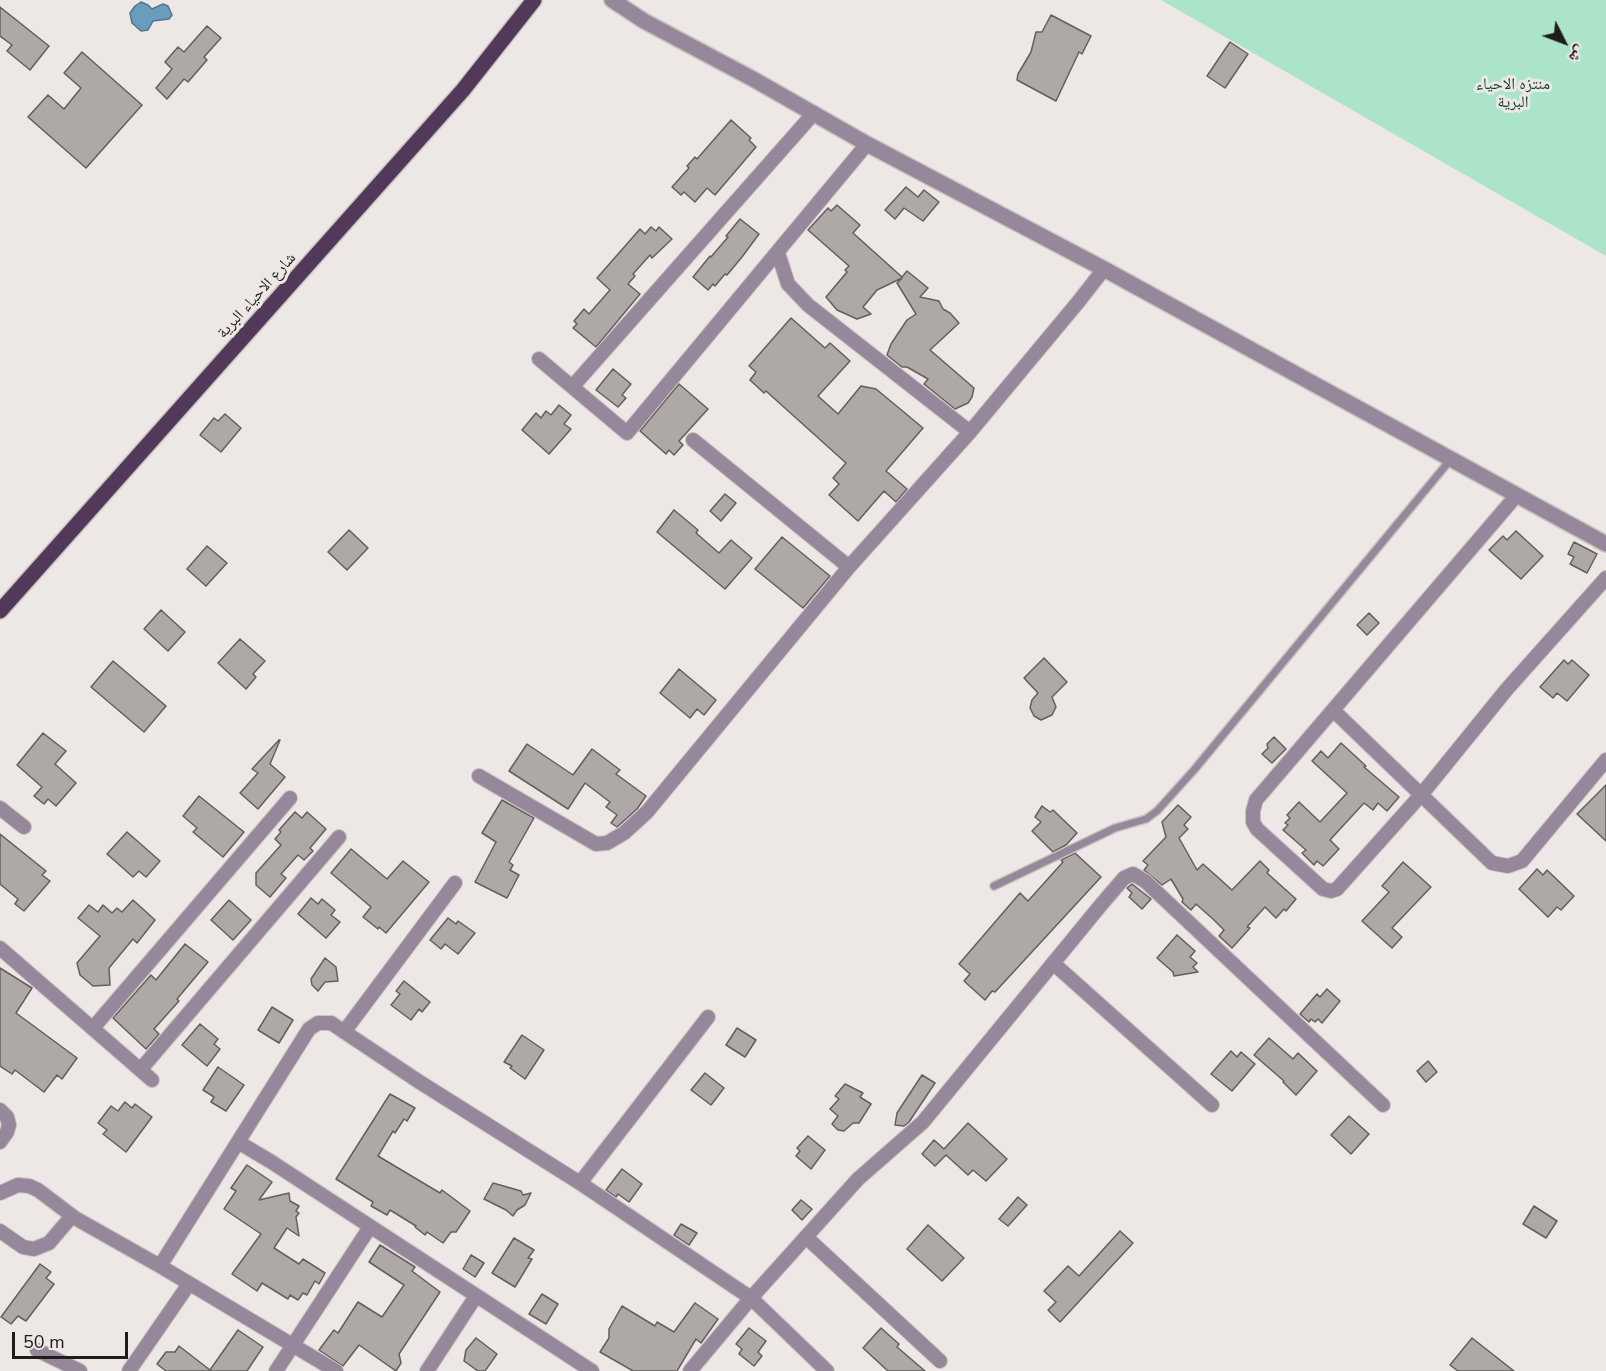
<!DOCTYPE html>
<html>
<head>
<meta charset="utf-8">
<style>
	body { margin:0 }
	#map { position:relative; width:1606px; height:1371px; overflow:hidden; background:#ede7e5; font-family:"Nunito Sans","Noto Naskh Arabic",sans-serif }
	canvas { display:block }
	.north { position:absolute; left:1534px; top:12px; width:60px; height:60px; -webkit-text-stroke:4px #ede7e5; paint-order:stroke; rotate:132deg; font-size:16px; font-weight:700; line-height:24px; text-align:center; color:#1f1d1c }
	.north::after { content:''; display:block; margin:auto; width:21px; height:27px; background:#1f1d1c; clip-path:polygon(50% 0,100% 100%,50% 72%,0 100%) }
	.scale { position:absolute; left:12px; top:1332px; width:116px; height:27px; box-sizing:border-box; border:3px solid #1f1d1c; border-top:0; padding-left:8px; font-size:18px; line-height:21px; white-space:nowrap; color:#1f1d1c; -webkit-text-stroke:4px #ede7e5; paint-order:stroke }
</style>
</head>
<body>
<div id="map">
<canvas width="1606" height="1371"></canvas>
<div class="north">ش</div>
<div class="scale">50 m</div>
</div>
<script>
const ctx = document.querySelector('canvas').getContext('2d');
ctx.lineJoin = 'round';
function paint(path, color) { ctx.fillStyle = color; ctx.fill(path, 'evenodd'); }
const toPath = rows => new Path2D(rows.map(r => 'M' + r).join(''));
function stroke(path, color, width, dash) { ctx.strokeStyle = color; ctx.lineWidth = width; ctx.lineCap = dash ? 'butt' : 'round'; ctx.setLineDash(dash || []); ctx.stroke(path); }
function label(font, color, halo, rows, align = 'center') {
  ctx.font = font + ' "Nunito Sans","Noto Naskh Arabic",sans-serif'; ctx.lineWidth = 6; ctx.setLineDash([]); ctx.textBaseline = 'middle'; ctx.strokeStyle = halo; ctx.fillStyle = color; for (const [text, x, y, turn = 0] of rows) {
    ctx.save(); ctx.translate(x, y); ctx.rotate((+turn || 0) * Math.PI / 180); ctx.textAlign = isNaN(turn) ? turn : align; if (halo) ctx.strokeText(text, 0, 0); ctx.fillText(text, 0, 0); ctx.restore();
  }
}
const green = toPath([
	[1161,0,1606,0,1606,256]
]);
const water = toPath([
	[141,2,148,5,152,9,163,4,168,6,172,15,169,19,153,21,148,30,141,31,132,23,130,13,135,6,141,2]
]);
const building = toPath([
	[0,7,49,46,30,70,7,51,12,45,0,36,0,7],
	[1051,15,1091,36,1082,54,1079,52,1056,101,1017,80,1018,74,1031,52,1036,32,1042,32,1051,15],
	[207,26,221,38,204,57,207,60,188,82,184,79,167,99,156,88,172,69,165,62,178,47,184,52,207,26],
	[1230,42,1248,54,1225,88,1207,76,1230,42],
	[82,52,142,105,86,168,28,117,48,95,64,109,81,88,64,73,82,52],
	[731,120,751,138,749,140,756,147,715,195,707,188,695,202,684,192,681,195,672,187,689,168,687,166,695,157,697,159,731,120],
	[906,187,918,197,924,190,939,202,923,221,904,208,895,219,885,210,906,187],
	[837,205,860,225,853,233,902,277,907,271,928,288,920,297,939,301,943,309,950,313,959,323,930,350,974,388,972,397,968,403,955,409,924,384,928,379,907,367,902,367,887,355,891,344,907,320,916,314,897,283,902,278,877,290,863,307,871,314,857,319,837,310,826,297,847,272,845,270,849,266,808,230,828,208,831,211,837,205],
	[740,219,759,234,742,257,727,275,725,274,715,286,713,284,708,290,693,277,710,256,711,257,728,237,726,236,740,219],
	[651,227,656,231,659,227,672,239,652,258,650,255,633,274,635,276,628,284,640,294,596,347,573,328,577,324,574,321,584,309,589,314,610,290,597,278,640,229,645,234,651,227],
	[791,318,825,348,830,343,850,361,818,396,838,414,861,386,876,389,923,428,886,471,907,489,896,502,884,491,858,521,829,495,839,484,833,478,846,463,766,391,764,393,750,380,756,372,749,366,791,318],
	[613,369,631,384,622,395,626,398,618,407,596,390,613,369],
	[679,384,708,409,679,441,683,445,674,455,669,450,666,454,640,431,679,384],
	[559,405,571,415,564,424,571,429,549,454,522,430,536,413,541,418,546,411,551,415,559,405],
	[225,414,241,428,221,452,200,435,214,418,218,421,225,414],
	[725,494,736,503,721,521,710,511,725,494],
	[674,510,698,530,696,533,719,553,731,540,752,558,725,589,657,532,674,510],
	[349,530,368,548,347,570,328,552,349,530],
	[1516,531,1543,556,1521,579,1489,550,1503,536,1507,540,1516,531],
	[782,537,830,576,803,608,755,569,782,537],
	[1574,542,1597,554,1587,573,1570,564,1574,557,1568,554,1574,542],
	[207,546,227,563,206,586,187,569,207,546],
	[161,610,185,632,168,651,144,629,161,610],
	[1369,613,1379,623,1367,635,1357,625,1369,613],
	[240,639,265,661,253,674,256,677,246,689,218,663,240,639],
	[1044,658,1067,682,1052,697,1056,707,1052,715,1041,720,1034,716,1030,708,1032,700,1038,693,1024,678,1044,658],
	[1564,660,1568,664,1572,660,1589,675,1567,701,1557,693,1553,698,1540,687,1564,660],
	[113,661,166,706,144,732,91,687,113,661],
	[679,669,716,700,704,715,697,709,690,718,660,693,679,669],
	[43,733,66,751,55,764,76,783,56,806,48,799,44,804,34,796,42,787,17,765,43,733],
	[1274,737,1286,749,1272,763,1262,754,1268,748,1267,744,1274,737],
	[279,740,280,740,270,764,285,777,258,809,240,793,258,773,252,769,279,740],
	[1341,743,1366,766,1364,767,1399,797,1387,811,1378,803,1373,810,1364,803,1330,840,1339,849,1323,866,1317,861,1314,865,1302,853,1306,850,1283,830,1288,825,1285,823,1290,818,1287,815,1299,802,1320,822,1347,793,1312,761,1321,751,1328,758,1341,743],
	[527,744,573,775,592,749,620,770,616,774,646,796,637,809,617,827,611,823,617,815,606,807,610,802,585,783,568,809,509,771,527,744],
	[1606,785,1606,841,1577,814,1606,785],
	[199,796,244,832,223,857,193,832,197,828,183,816,199,796],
	[502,800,534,818,509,862,513,865,510,870,519,875,507,898,475,882,496,842,482,833,502,800],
	[1178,805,1191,817,1184,825,1188,829,1179,838,1197,870,1203,864,1232,890,1260,861,1269,870,1267,873,1296,899,1286,911,1284,909,1276,918,1265,907,1247,927,1250,928,1232,948,1219,936,1224,930,1214,920,1196,904,1191,910,1182,902,1183,899,1171,879,1162,885,1144,870,1148,865,1143,861,1166,837,1162,822,1178,805],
	[1042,806,1050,812,1053,810,1077,833,1066,845,1053,852,1032,831,1041,822,1035,817,1042,806],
	[295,812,302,818,307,812,326,829,310,848,313,851,304,860,298,855,281,874,286,878,270,897,256,885,256,873,281,845,275,839,281,832,279,830,295,812],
	[127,832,160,861,146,877,139,871,133,877,107,854,127,832],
	[0,834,46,871,42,875,50,881,24,911,15,904,18,899,0,884,0,834],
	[351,849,387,879,403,861,429,882,386,933,379,927,378,929,363,917,371,907,331,873,351,849],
	[1075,853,1101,877,995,992,992,991,985,1000,964,981,970,974,959,964,1020,893,1028,901,1063,862,1061,860,1075,853],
	[1403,862,1431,887,1392,928,1402,937,1392,948,1362,921,1389,892,1382,886,1403,862],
	[1537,869,1543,875,1547,870,1574,896,1561,910,1557,907,1548,917,1519,889,1537,869],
	[1132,884,1151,899,1142,909,1129,897,1132,893,1127,888,1132,884],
	[311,898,318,904,322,899,335,910,331,915,340,922,326,938,298,914,311,898],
	[133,900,155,920,137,943,133,939,109,968,110,985,93,986,80,975,77,963,100,936,78,918,89,905,98,912,103,905,112,913,117,908,122,912,133,900],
	[229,900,251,920,233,940,211,920,229,900],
	[448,918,456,924,458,921,475,933,458,954,445,944,441,949,430,940,448,918],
	[1177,935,1195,951,1190,957,1197,963,1193,967,1198,972,1174,976,1173,972,1157,958,1177,935],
	[185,944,208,962,177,999,179,1001,154,1029,159,1034,146,1049,113,1018,151,975,156,980,185,944],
	[325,958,336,967,338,981,325,982,318,991,312,985,311,979,325,958],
	[0,968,32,988,16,1013,77,1058,62,1079,57,1075,44,1092,15,1070,12,1074,0,1066,0,968],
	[404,981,430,1002,422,1012,419,1009,411,1020,391,1005,400,994,396,991,404,981],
	[1327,989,1340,1001,1322,1023,1318,1019,1315,1022,1311,1019,1309,1022,1300,1014,1317,994,1320,997,1327,989],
	[272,1007,293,1020,279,1043,258,1030,272,1007],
	[200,1024,218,1039,214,1044,220,1049,207,1066,182,1045,200,1024],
	[737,1028,756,1040,745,1057,726,1045,737,1028],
	[522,1035,544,1050,525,1079,510,1068,512,1066,504,1062,522,1035],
	[1269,1038,1293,1059,1298,1053,1317,1071,1296,1095,1283,1082,1284,1081,1254,1055,1269,1038],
	[1231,1051,1237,1057,1241,1052,1255,1064,1232,1091,1211,1074,1231,1051],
	[1428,1061,1437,1072,1426,1082,1417,1071,1428,1061],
	[218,1067,244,1085,226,1111,211,1102,214,1097,203,1090,218,1067],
	[705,1073,724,1088,711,1105,691,1090,705,1073],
	[922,1075,935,1083,909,1122,904,1126,895,1125,897,1113,922,1075],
	[845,1084,863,1093,860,1097,871,1104,859,1123,853,1123,844,1131,838,1130,832,1124,838,1116,830,1109,839,1099,835,1096,845,1084],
	[390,1094,415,1108,407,1121,404,1119,395,1133,393,1131,378,1156,440,1193,442,1190,470,1211,456,1232,451,1232,443,1243,427,1232,425,1235,415,1227,416,1226,390,1210,387,1215,371,1206,373,1202,336,1179,390,1094],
	[125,1102,132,1108,135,1104,152,1117,126,1152,103,1134,107,1130,98,1123,111,1106,118,1111,125,1102],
	[1349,1116,1369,1134,1351,1154,1331,1135,1349,1116],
	[968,1123,1007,1159,986,1181,973,1170,968,1175,946,1155,935,1166,922,1154,934,1140,944,1149,968,1123],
	[808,1136,825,1150,811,1169,796,1156,800,1151,797,1148,808,1136],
	[247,1165,272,1182,259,1200,289,1193,290,1201,299,1206,296,1211,299,1213,296,1217,299,1236,287,1228,274,1248,299,1264,303,1259,325,1273,319,1284,315,1281,307,1295,303,1293,298,1300,290,1295,288,1299,262,1283,257,1291,232,1274,261,1234,224,1209,236,1191,231,1188,247,1165],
	[622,1169,642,1184,629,1202,618,1194,616,1197,606,1190,622,1169],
	[493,1183,521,1191,523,1195,531,1193,525,1205,517,1210,513,1216,506,1210,484,1199,493,1183],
	[1018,1197,1027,1205,1008,1226,999,1219,1018,1197],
	[801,1200,812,1209,802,1220,792,1210,801,1200],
	[1534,1206,1557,1221,1546,1238,1523,1224,1534,1206],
	[681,1224,697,1233,689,1245,674,1235,681,1224],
	[928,1225,964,1258,942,1281,907,1249,928,1225],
	[1120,1231,1133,1243,1060,1322,1048,1310,1056,1302,1044,1291,1068,1266,1079,1276,1120,1231],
	[514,1238,534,1250,528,1258,532,1259,515,1287,492,1273,514,1238],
	[380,1245,415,1267,412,1271,440,1292,399,1354,401,1363,396,1371,359,1345,343,1366,319,1350,334,1330,338,1333,358,1302,382,1317,404,1285,369,1262,380,1245],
	[471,1255,484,1263,475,1277,463,1269,471,1255],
	[40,1264,51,1272,46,1278,54,1284,26,1321,18,1316,11,1324,1,1317,40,1264],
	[542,1294,558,1304,546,1324,529,1314,542,1294],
	[695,1303,718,1319,701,1343,696,1339,677,1371,633,1371,600,1352,609,1338,609,1329,622,1306,655,1326,657,1322,674,1332,695,1303],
	[749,1328,766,1341,758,1352,762,1356,754,1366,739,1354,742,1349,736,1344,749,1328],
	[881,1328,899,1344,897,1347,925,1371,888,1371,863,1348,881,1328],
	[238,1330,263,1347,247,1371,166,1371,157,1364,166,1352,175,1352,179,1346,210,1370,238,1330],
	[476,1338,497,1354,485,1371,478,1371,464,1361,466,1350,476,1338],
	[1472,1338,1514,1371,1458,1371,1450,1365,1472,1338]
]);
const service = toPath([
	[994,886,1115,828,1146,819,1157,811,1194,770,1451,459]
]);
const minor = toPath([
	[778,253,788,284,808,305,970,432],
	[539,359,627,433,867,144],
	[573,386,814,113],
	[693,440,849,567],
	[1516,496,1256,800,1253,811,1253,822,1257,829,1323,889,1331,891,1337,889,1421,795,1507,689,1606,578],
	[1334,711,1492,863,1508,866,1522,861,1606,760],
	[479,776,596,844,607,843,624,833,647,812,849,567,970,432,1079,301,1104,269],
	[0,808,24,827],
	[0,948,152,1080],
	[1053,963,1212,1105],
	[93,1028,290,798],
	[344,1032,455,883],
	[141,1069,339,837],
	[0,1110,7,1117,9,1125,7,1132,0,1142],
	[238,1142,270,1161,592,1371],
	[580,1183,708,1017],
	[0,1193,18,1185,29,1186,38,1190,75,1218,160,1266,336,1371],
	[0,1231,23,1247,34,1249,49,1243,72,1216],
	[806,1237,940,1361],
	[160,1266,309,1029,318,1023,331,1023,418,1081,580,1183,751,1298,827,1371],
	[37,1350,80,1371],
	[129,1371,189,1284],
	[276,1371,370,1227],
	[427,1371,476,1296],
	[690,1371,751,1298,858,1179,923,1122,1100,906,1124,878,1133,874,1145,881,1383,1105]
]);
const tertiary = toPath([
	[612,0,644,21,753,79,867,144,1104,269,1606,544]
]);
const primary = toPath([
	[0,611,463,90,534,0]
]);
const parkNames = [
	["منتزه الاحياء",1513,85],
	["البرية",1513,103]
];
const streetNames = [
	["شارع الاحياء البرية",257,296,-48]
];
paint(green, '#ace4ca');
paint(water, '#6a9cbe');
stroke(water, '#54768d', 1.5);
paint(building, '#aea8a6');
stroke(building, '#645f5d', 1.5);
stroke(service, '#c8c3c1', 10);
stroke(minor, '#c8c3c1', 16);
stroke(tertiary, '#c8c3c1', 18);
stroke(primary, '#c8c3c1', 18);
stroke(service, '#96879b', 7);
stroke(minor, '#96879b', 14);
stroke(tertiary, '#96879b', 15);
stroke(primary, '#52395a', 15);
label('16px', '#124431', '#ede7e5', parkNames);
label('16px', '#1f1d1c', '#ede7e5', streetNames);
</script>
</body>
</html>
